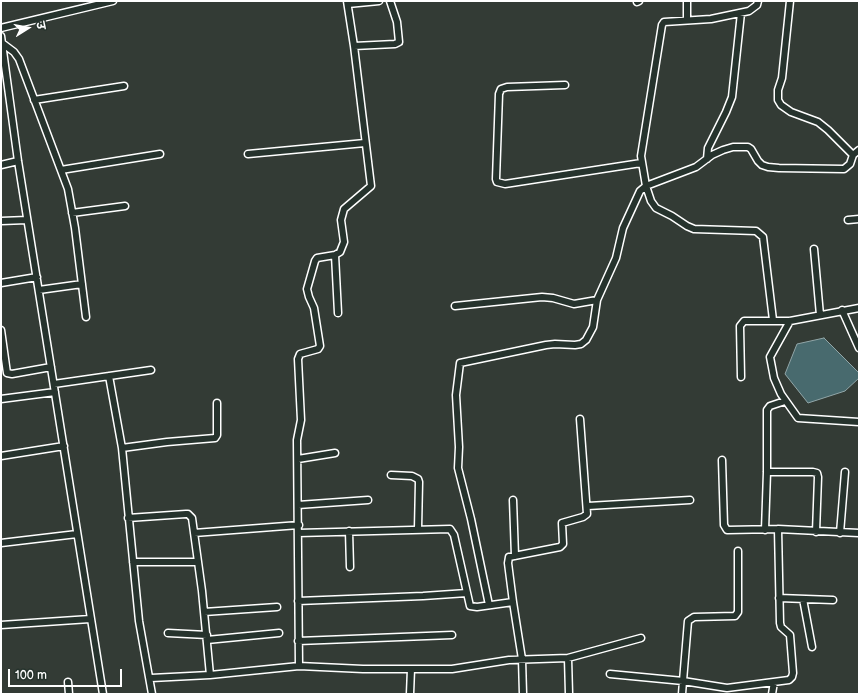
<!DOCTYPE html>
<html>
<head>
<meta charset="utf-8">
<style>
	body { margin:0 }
	#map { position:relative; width:860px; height:695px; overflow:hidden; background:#333b35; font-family:"Balsamiq Sans","Playpen Sans Deva",sans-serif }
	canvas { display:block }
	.frame { position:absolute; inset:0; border:2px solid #fff; pointer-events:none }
	.north { position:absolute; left:8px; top:8px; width:40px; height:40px; -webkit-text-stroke:3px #26332d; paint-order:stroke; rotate:79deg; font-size:11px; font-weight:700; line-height:16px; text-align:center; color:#fff }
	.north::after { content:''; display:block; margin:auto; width:14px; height:18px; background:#fff; clip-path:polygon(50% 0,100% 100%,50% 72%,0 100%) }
	.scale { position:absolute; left:8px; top:669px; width:114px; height:18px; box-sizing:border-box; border:2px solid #fff; border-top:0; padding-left:5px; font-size:12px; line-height:14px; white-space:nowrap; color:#fff; -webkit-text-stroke:3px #26332d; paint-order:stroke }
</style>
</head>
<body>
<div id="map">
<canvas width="860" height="695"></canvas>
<div class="frame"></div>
<div class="north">उ</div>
<div class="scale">100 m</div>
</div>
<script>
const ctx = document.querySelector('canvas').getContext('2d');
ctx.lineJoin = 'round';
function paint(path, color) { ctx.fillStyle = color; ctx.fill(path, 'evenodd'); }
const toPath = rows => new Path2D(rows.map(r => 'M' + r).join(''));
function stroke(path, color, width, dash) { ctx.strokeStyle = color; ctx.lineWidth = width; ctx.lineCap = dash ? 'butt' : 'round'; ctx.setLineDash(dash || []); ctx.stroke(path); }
const water = toPath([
	[824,338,859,373,859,378,845,391,808,403,785,374,797,344,824,338]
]);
const street = toPath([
	[687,1,687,20],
	[758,1,757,5,749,11,711,19,664,22,662,25,641,156,646,186,651,201,656,208,672,216,687,226,694,229,756,231,763,237,773,320],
	[790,1,782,78,778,90,778,100,781,105,791,112,818,122,828,130,853,155],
	[637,2,639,1],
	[348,4,379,1],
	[1,28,113,1],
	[1,36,18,161,103,694],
	[2,43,14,52,19,59,68,189,75,228,86,317],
	[354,46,395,44,399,42,397,22,390,1],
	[565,85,507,87,501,89,499,94,496,179,497,182,505,184,641,163],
	[34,100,124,86],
	[248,154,365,143],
	[707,159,708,148,726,112,732,97,741,13],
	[1,165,18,161],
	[61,170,160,154],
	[72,213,125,206],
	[848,220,859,219],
	[1,221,27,220],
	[814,249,820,315],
	[335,255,338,313],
	[1,283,37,277],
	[39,290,82,284],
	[455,306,542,297,553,298,574,304,597,300],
	[842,310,859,348],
	[790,321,770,357,774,378,781,394,798,418,859,422],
	[1,330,7,373,12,374,51,367],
	[109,376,122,448,139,621,152,694],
	[741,377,740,326,744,321,790,321,859,308],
	[54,384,151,370],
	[1,399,55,392],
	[122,448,167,442,215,438,217,435,217,403],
	[1,456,64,446],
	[298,459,335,453],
	[722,460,724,525,727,530,778,529,859,533],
	[767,472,813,472,817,473,818,477,816,532],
	[391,475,412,476,418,479,419,482,418,529],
	[513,500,515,556],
	[298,505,368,500],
	[588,506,690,500],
	[128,518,186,514,188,514,192,518,202,591,210,675],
	[765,530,767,472,767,410,770,406,785,401],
	[349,531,350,567],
	[194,533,299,525],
	[298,533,450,529,454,535,470,606,477,607,513,602,522,659,523,694],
	[840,533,845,472],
	[1,543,77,534],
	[738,551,738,612,735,616,694,617,688,621,683,681,727,688,789,680,792,677,793,673,790,635,781,627,780,623,778,529],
	[133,562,198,562],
	[779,598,833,600],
	[803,599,812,647],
	[298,601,423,596,467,593],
	[513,602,508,563,509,557,560,547,563,544,562,523,583,517,587,514,580,419],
	[489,605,471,519,458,468,459,447,456,395,460,363,546,345,555,344,575,345,581,344,586,340,593,327,597,300,616,258,623,228,640,191,646,186,696,167,712,155,723,150,733,147,748,147,751,149,758,161,762,165,768,167,779,168,844,169,850,164,853,155,859,150],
	[204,612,277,607],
	[1,625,90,619],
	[168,633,207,635],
	[207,640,279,633],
	[298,641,452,635],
	[568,658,569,694],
	[299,666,297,440,301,420,298,359,300,354,318,349,320,346,314,308,309,297,307,289,315,261,317,258,335,255,340,252,344,242,341,220,344,209,371,186,354,46,347,1],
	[610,674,683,681,682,694],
	[151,678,210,675,299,666,363,669,452,669,509,660,568,658,641,638],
	[68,682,69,694],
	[410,694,411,669],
	[772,694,774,682]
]);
paint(water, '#486a6e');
stroke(water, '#91a6a8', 1);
stroke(street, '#fff', 9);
stroke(street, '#26332d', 6);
</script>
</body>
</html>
